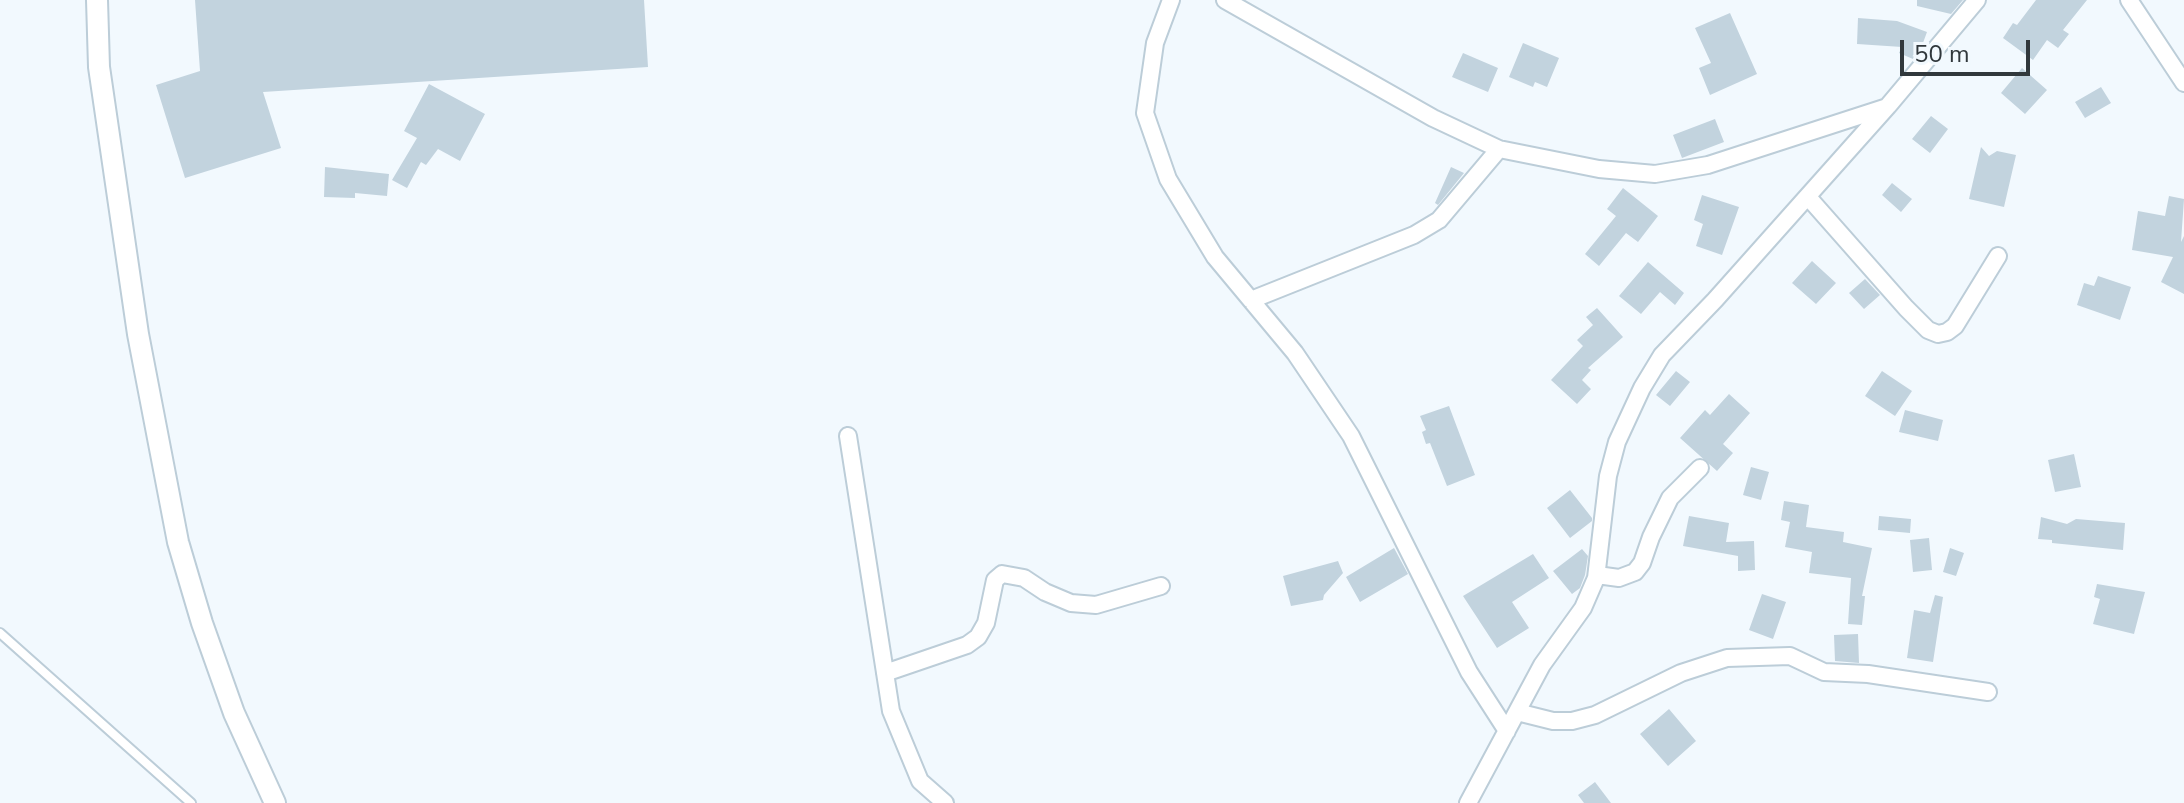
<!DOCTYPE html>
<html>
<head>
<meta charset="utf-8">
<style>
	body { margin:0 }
	#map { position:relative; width:2184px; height:803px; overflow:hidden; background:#f2f9fe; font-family:"Nunito Sans",sans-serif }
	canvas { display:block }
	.scale { position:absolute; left:1900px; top:40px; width:130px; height:36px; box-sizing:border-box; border:4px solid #31383c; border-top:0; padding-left:10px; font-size:24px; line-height:28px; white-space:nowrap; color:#31383c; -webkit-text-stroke:6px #f2f9fe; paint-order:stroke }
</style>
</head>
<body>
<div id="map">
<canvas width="2184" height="803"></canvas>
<div class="scale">50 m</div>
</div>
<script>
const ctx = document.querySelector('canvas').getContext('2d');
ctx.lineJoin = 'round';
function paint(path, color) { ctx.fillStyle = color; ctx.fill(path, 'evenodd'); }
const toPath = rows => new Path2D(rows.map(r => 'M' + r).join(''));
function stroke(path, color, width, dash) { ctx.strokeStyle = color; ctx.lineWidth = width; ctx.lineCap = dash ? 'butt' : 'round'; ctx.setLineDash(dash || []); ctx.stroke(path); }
const building = toPath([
	[195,0,644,0,648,67,263,92,281,148,185,178,156,85,200,71],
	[1917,0,1963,0,1951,14,1917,6],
	[2036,0,2087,0,2063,30,2069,34,2058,48,2047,40,2033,60,2003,38,2013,23,2017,25],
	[1730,13,1757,74,1710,95,1699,68,1711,63,1695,28],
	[1858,18,1897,21,1927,32,1920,51,1913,59,1899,53,1902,47,1857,44],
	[1523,43,1559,58,1547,87,1535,82,1533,87,1509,77],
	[1463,53,1498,68,1488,92,1452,77],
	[2022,68,2047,90,2025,114,2001,93],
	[429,84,485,114,460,161,438,149,426,165,421,162,407,188,392,180,417,138,404,131],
	[2101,87,2111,103,2085,118,2075,102],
	[1931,116,1948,129,1930,153,1912,139],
	[1715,119,1724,142,1682,158,1673,135],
	[1981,147,1989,156,1997,151,2016,155,2004,207,1969,199],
	[325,167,389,174,387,196,355,193,355,198,324,197],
	[1451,167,1464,173,1438,205,1435,203],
	[1892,183,1912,199,1901,212,1882,195],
	[1623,188,1658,216,1638,242,1626,233,1599,266,1585,254,1616,216,1607,209],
	[1702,195,1739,207,1722,255,1696,246,1703,224,1694,220],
	[2169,196,2184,199,2181,242,2184,236,2184,294,2161,282,2173,257,2132,250,2138,211,2165,216],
	[1812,261,1836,283,1816,304,1792,283],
	[1648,262,1684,293,1675,305,1660,292,1641,314,1619,296],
	[2098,276,2131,287,2120,320,2077,305,2084,283,2094,286],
	[1865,279,1880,295,1864,309,1849,293],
	[1597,308,1623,337,1588,368,1591,370,1582,380,1591,389,1577,404,1551,380,1583,346,1577,340,1593,325,1586,317],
	[1676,371,1690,382,1670,406,1656,395],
	[1882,371,1912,391,1895,416,1865,396],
	[1729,394,1750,413,1723,444,1733,453,1717,471,1680,438,1705,410,1710,415],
	[1449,406,1475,475,1447,486,1430,443,1426,444,1422,432,1426,430,1420,416],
	[1905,410,1943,420,1938,441,1899,432],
	[2074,454,2081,487,2055,492,2048,460],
	[1751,467,1769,472,1761,500,1743,495],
	[1570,490,1592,518,1592,521,1570,538,1547,508],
	[1784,501,1809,505,1806,527,1844,532,1843,542,1872,548,1862,596,1865,596,1862,625,1848,624,1851,578,1809,573,1812,552,1785,547,1790,522,1781,520],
	[1689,516,1729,523,1726,542,1754,541,1755,570,1738,571,1738,556,1683,546],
	[1879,516,1911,519,1910,533,1878,530],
	[2041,517,2067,524,2076,519,2125,523,2123,550,2052,543,2052,540,2038,539],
	[1929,538,1932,570,1913,572,1910,540],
	[1394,548,1408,574,1360,602,1346,577],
	[1950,548,1964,553,1956,576,1943,572],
	[1582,549,1588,556,1585,575,1580,588,1572,594,1553,571],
	[1533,554,1549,578,1512,602,1529,628,1497,648,1463,596],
	[1338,561,1343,573,1324,595,1323,600,1291,606,1283,576],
	[2097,584,2145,592,2134,634,2093,624,2100,599,2094,597],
	[1762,594,1786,602,1773,639,1749,630],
	[1935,595,1943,597,1933,662,1907,658,1914,610,1930,613],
	[1858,634,1859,663,1835,661,1834,635],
	[1669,709,1696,741,1668,766,1640,734],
	[1595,782,1611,803,1584,803,1578,795]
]);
const service = toPath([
	[0,633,191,803]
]);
const minor = toPath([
	[1171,0,1155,43,1145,113,1168,179,1215,257,1295,353,1351,436,1469,672,1507,731],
	[1225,0,1433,118,1499,149,1599,169,1655,174,1708,165,1887,107],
	[2129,0,2184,83],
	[1808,197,1906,308,1928,330,1938,334,1947,332,1955,326,1998,256],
	[1251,300,1414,235,1439,220,1499,149],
	[848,436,891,711,920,781,945,803],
	[1597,575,1619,578,1635,572,1642,563,1651,537,1670,498,1700,468],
	[885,673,967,645,978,637,986,623,995,580,1002,574,1024,578,1045,592,1071,603,1096,605,1161,586],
	[1517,712,1553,721,1572,721,1595,715,1681,673,1727,658,1790,656,1824,672,1868,674,1988,692],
	[1468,803,1542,665,1583,608,1596,578,1608,476,1617,442,1642,388,1662,355,1715,300,1888,106,1977,0]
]);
const tertiary = toPath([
	[97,0,99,67,138,334,178,542,202,623,234,713,275,803]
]);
paint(building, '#c2d3de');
stroke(service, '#bccdd8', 12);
stroke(minor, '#bccdd8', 20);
stroke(tertiary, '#bccdd8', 24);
stroke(service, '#fff', 8);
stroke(minor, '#fff', 16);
stroke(tertiary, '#fff', 20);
</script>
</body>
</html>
